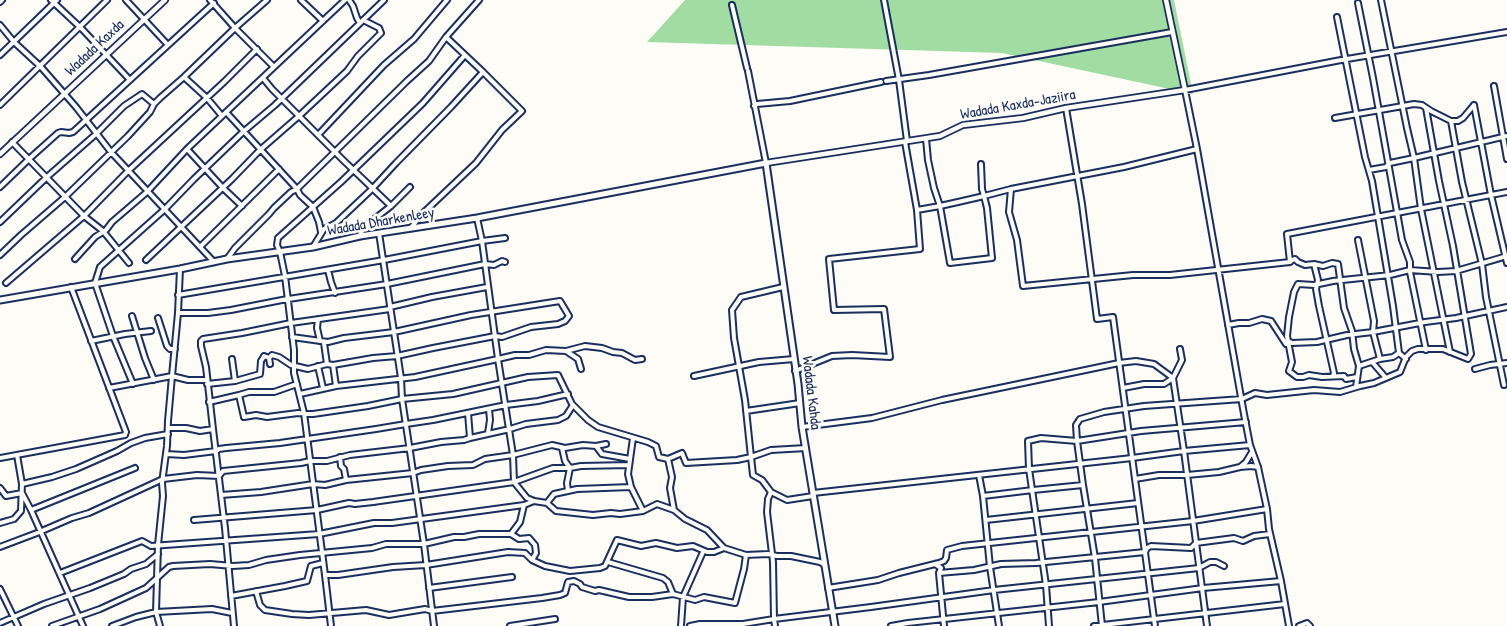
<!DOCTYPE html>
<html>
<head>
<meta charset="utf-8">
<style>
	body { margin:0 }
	canvas { display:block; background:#fdfcf7 }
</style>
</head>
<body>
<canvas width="1507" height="626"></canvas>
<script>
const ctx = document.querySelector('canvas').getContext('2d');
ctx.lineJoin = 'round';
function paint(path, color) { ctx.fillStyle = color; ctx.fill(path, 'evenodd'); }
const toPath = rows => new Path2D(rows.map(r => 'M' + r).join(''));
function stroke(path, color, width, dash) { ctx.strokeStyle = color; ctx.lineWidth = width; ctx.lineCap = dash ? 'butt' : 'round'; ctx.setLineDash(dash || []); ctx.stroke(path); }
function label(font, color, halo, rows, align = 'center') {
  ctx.font = font + ' "Patrick Hand",sans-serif'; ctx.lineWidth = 5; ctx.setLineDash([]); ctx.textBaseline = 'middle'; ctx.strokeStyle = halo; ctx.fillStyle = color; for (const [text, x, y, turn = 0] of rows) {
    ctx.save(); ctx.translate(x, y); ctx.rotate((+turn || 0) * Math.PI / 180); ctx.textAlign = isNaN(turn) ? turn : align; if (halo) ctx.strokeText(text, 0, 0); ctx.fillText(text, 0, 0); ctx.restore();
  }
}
const green = toPath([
	[685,0,1174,0,1193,94,1002,53,647,42]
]);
const minor = toPath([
	[51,0,82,29,130,80],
	[126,0,168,45],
	[210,0,235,28,274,67],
	[301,0,323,21],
	[349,0,353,6,357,18,360,23],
	[884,0,899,80,907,141],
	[1381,0,1407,128,1414,158,1421,209,1450,352],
	[0,2,2,0],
	[1358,3,1373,78,1402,240,1410,262,1410,272,1426,350],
	[732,5,747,68],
	[1337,17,1365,157,1372,181,1393,306,1399,353],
	[0,25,14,42,41,67,76,107,111,152,214,262],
	[446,37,483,72],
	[0,55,57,0],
	[465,55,423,103,341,182,278,238,277,245,280,252,285,276,294,350,294,373,304,413,325,575,338,575,393,567,426,565,508,552,525,553,532,560],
	[748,71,766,163],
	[184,77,207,98,222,116],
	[263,78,272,89,343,160,391,206],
	[886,81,929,75,1172,32],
	[1494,86,1507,159],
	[0,105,107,0],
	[1474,105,1491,195,1507,263],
	[754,106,757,104,790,101,881,82],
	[1066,108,1082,204,1097,319,1113,317,1155,626],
	[226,112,297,189,300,195,313,207,319,222,321,232],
	[299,116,347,71,358,56,381,33,379,28,363,20],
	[1335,118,1414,104,1422,105,1431,111,1451,121,1462,182,1482,264,1486,297,1504,385],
	[1451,121,1458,121,1463,118,1474,105],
	[318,135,384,65,414,39,447,0],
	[12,142,84,216,103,231,129,263],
	[905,142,917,210],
	[187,149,223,188,242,206],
	[981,164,982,189,984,196,1011,189,1124,167,1197,149],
	[1369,170,1386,167,1390,163,1414,158,1507,136],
	[0,187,29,159,58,133,61,132,69,133,73,132,214,3],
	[1011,189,1009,212,1017,240,1023,286,1133,275,1170,275,1290,262,1287,234,1507,192],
	[477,218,482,241,498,359,515,355,529,355,546,350,566,351,578,359,581,369],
	[0,222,47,177,96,134,124,106,142,94,154,104],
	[379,233,401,378,402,399,424,544,434,626],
	[360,236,363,228,391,206,410,187],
	[1358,240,1374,321,1373,332,1380,359,1359,366],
	[200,247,279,169],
	[313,247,324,229,336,223,372,189,396,163,451,107,483,72,522,111,502,130,476,163,420,216,411,228],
	[0,255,21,235,65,197,128,136,150,112,154,104,160,98,184,77,235,28,267,0],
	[1507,256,1456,271,1438,272,1410,270,1390,275,1333,281,1314,285,1298,284,1294,292,1289,317,1287,336,1288,341,1292,343,1317,342,1347,335,1373,332,1425,322,1456,318,1507,307],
	[75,259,95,237,106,230,112,222,147,192,187,149,345,0],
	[227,259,235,248,269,214,274,208,291,192,297,189,407,81,429,61,446,37,479,0],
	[146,260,232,179,260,150,299,116],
	[1290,262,1292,260,1295,259,1298,262,1305,265,1314,264,1318,280,1316,289,1319,306,1334,373,1333,376],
	[1314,264,1323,266,1332,263,1338,264,1344,308,1352,331,1354,349,1359,366,1356,387],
	[180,269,178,313,172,376,188,380,206,380],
	[328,270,331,282,335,293],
	[6,283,84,216,128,171,224,82,257,49],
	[783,287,741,297,732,310,734,338,745,400,751,457,771,450,806,448],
	[178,295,384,260,482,241,505,238],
	[390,307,432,297,487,287],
	[178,313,208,313,231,310,282,300,387,284,485,264,494,265,502,261,505,262],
	[132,316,145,358,154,380],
	[158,318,167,346,170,349,175,349],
	[318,319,317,328,320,341],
	[1228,325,1239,323,1249,323,1262,319,1271,321,1286,344,1288,341,1292,362,1289,371,1297,377,1303,377,1309,375,1322,377,1344,376,1346,379,1357,377],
	[91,341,125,334,151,331],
	[324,343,327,364],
	[1180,349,1182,360,1173,378,1184,451,1207,626],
	[566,351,585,346,602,348,613,352,622,353,635,360,642,359],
	[232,359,235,381],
	[1380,359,1393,357,1399,353,1406,359],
	[1373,363,1386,378],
	[270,364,269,358,272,355,279,357,291,365,308,369,327,364,333,365,373,358,397,356,433,348,495,336,502,337,531,327,558,324,565,321,569,316,560,301,471,315,394,332,344,338,328,342,292,337],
	[333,365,336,386],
	[318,366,323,388],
	[1475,369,1490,365,1507,363],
	[795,371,832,356,852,355,890,357,884,309,834,310,829,259,920,249,917,210,940,206,958,202,984,196,987,208,992,258,950,263,940,206,934,188,928,160,926,139],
	[694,376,759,362,794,359],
	[133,384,113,336,95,283,100,267,165,209,194,179,243,132,275,105,384,0],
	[207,384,235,381,260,374,261,361,263,358,264,356,269,358],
	[109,388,172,376,168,421,167,446,162,483,163,496,158,545,156,612,160,626],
	[300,394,336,386,415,377,498,359,513,455,514,482,527,498,534,501,547,503,556,511,593,515,611,513,620,514,643,511,657,504,674,510,685,519,707,530,724,548],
	[239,395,249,392,274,392,297,384],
	[209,402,239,395,244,417,256,415,267,417,298,413,313,414,368,406,402,399,453,394,528,377,558,375,572,404,588,420,598,427,648,442,656,446,659,457,668,459,682,453,686,463,737,460,751,457,753,475,762,480,771,492,787,500,813,496],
	[746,411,800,403],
	[802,427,872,418,942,400,1119,363,1136,361,1154,364,1173,378,1164,384,1144,384,1123,388],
	[168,428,186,428,200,431,213,429,206,367,201,346,201,341,203,339,242,333,291,323,390,309],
	[213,429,225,528,234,626],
	[488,433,490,420,489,409],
	[470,438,510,429,526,424,558,420,566,416,573,405],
	[633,438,628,474,631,487,643,511],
	[606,444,596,446,602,454,630,459],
	[562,448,565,461,570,468,581,466,629,465],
	[166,454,184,455,216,451,219,449,226,448,280,443,376,429,406,424,433,420,506,405,538,401,568,394],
	[340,457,341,466,344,469,346,480],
	[0,458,125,435,126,432,71,287],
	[668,459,672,477,670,488,674,510],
	[1240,467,1246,462,1252,452],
	[979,475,983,496,990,567,999,626],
	[1135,479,1159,475,1187,475,1219,472,1240,467,1251,466,1258,467],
	[22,484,52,477,76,469,117,451,131,443,145,438,168,434],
	[0,488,6,496,22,493,31,510,83,626],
	[771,492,768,499,767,512,773,562,774,619,775,626],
	[813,493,1132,458,1184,451,1250,445],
	[221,495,261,492,313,484,325,485,346,480,413,473,421,470,448,466,473,465,485,459,513,455,552,445,565,448,583,445,596,446],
	[983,496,1033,490,1083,485],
	[547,503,554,494,577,489,631,487],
	[31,510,135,468],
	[194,520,317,510,349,503,355,504,373,502,514,482,553,468,570,468,567,483,568,491],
	[986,520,1138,503],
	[0,523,14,519,21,511,22,484,17,455],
	[511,534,520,522,524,505,534,501],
	[0,547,37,533,72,518,89,513,163,479,197,475,219,476,223,471,301,463,310,461,327,461,350,455,410,448,441,442,464,440,470,438,468,413],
	[608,562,663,578,668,582,673,594],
	[935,564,941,568,939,573,974,570,1001,564,1036,563,1145,552,1147,548,1151,546,1191,548,1196,543,1234,538,1243,541,1254,536,1270,534],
	[60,573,142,541,151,546,319,534,374,523,392,523,524,505],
	[939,573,944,626],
	[325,575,331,626],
	[429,588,512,577],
	[828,588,878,580,899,573,939,563,944,561,946,558,947,550,962,546,1193,521,1267,509],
	[0,589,18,626],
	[256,591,260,605,265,610,292,614,309,615,366,610,389,615,425,609,432,611,542,598,560,595,565,593,568,582,574,581,580,584,582,587,595,591,599,590,629,597,652,597,673,594,695,600,704,597,735,603,744,569,746,555],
	[231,596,285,586,307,581,311,566,323,563],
	[0,623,44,604,90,588,124,574,131,569,146,564,158,554],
	[52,626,100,609,146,588,169,567,173,566,210,564,233,566,249,565,266,560,300,555,372,548,386,544,424,544,454,537,464,537,479,534,511,534,519,539,529,538,535,545,536,553,532,560,545,566,570,571,600,568,605,566,617,540,641,546,656,543,677,548,693,546,707,552,714,552,724,548,746,555,768,554,777,556,791,556,820,562,825,565],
	[112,626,136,617,156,612,212,609,232,613],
	[510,626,555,619],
	[681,626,683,597,703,552],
	[690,626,700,624,743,624,774,619,871,607,994,590,1199,568,1210,562,1216,562,1224,566],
	[891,626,908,623,1099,602,1203,588,1281,581],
	[1049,626,1046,585,1029,469,1028,441,1041,438,1077,441,1141,431,1246,422],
	[1094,626,1285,604],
	[1102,626,1095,558,1083,485,1077,441,1076,425,1080,419,1104,412,1144,406,1242,399,1255,393,1267,395,1314,390,1340,392,1360,386,1374,383,1400,372,1406,357,1412,351,1418,349,1443,349,1468,359,1471,354,1453,246,1439,181,1426,108],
	[1289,626,1281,581,1269,529,1267,509,1258,467,1250,445,1244,414,1197,149,1185,90,1341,60,1507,32],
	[1299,626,1307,623,1310,626]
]);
const tertiary = toPath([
	[0,154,165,0],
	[766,163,940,136,963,125,1023,118,1066,108,1185,90,1166,0]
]);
const secondary = toPath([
	[0,300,180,269,227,259,313,247,360,236,477,218,766,163,798,384,802,427,835,626]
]);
const streetNames = [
	["Wadada Kaxda",95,48,-43],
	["Wadada Kaxda-Jaziira",1018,105,-10],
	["Wadada Dharkenleey",381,222,-10],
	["Wadada Kahda",811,393,83]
];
paint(green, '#a1dca3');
stroke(minor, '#1b2f5e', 8);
stroke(tertiary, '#1b2f5e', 8);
stroke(secondary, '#1b2f5e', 9);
stroke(minor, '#fdfcf7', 4);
stroke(tertiary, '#fdfcf7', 4.5);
stroke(secondary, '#fdfcf7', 5);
label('15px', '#1b2f5e', '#fdfcf7', streetNames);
</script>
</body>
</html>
